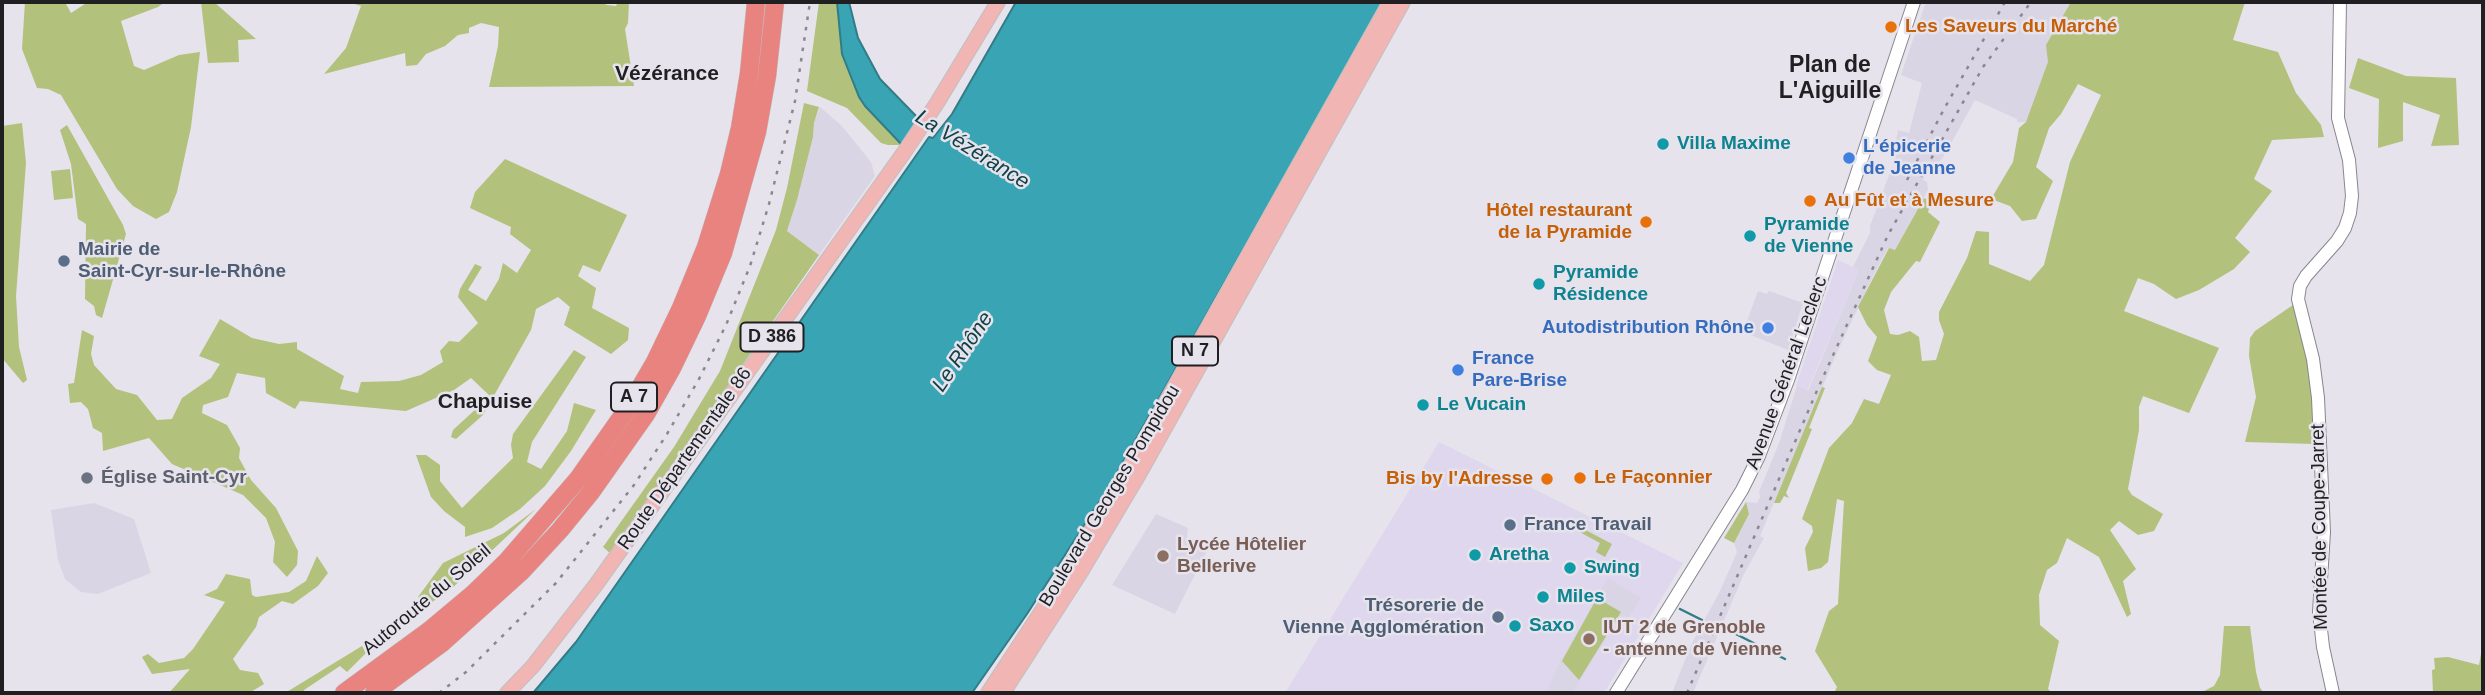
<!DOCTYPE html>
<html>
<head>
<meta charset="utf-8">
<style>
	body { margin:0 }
	#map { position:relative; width:2485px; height:695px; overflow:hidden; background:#e6e3ec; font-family:Arial,sans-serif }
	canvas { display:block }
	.frame { position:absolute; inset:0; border:4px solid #201f22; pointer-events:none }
</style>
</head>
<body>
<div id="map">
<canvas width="2485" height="695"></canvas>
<div class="frame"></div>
</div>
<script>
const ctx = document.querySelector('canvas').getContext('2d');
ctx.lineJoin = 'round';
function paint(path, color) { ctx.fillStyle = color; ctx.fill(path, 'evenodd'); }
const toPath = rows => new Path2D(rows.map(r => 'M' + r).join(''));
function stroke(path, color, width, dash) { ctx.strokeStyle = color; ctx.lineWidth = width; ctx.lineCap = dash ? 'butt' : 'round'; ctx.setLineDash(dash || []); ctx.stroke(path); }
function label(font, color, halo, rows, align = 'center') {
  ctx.font = font + ' Arial,sans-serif'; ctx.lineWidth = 5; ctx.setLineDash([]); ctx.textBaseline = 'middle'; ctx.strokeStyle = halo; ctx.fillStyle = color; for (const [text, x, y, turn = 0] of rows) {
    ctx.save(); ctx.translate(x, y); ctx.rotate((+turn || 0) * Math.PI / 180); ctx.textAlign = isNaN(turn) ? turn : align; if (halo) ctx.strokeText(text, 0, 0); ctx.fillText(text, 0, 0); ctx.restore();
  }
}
const commercial = toPath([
	[1838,260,1859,270,1807,391,1796,386],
	[1439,442,1683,563,1604,693,1285,693]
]);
const built = toPath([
	[1926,2,2071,2,2047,45,2070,47,2026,122,2017,122,2017,119,1975,100,1944,156,1929,174,1925,175,1923,180,1927,182,1928,190,1895,250,1888,248,1873,276,1835,357,1760,536,1764,538,1744,574,1693,693,1672,693,1691,645,1720,591,1737,552,1734,543,1749,514,1746,502,1757,503,1760,497,1759,492,1779,443,1797,386,1808,391,1859,270,1853,267,1870,233,1870,226,1892,167,1897,169,1900,163,1893,160,1898,130,1909,133,1922,83,1901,75],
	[820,107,842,126,871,162,875,176,819,255,787,231,797,200,813,137,814,123],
	[1758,291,1767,294,1769,291,1803,303,1788,350,1743,332],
	[94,503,134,519,151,573,98,594,81,592,65,579,58,560,51,510],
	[1156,514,1188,528,1187,538,1208,549,1175,614,1112,585],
	[1608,578,1641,598,1628,618,1621,614,1572,693,1546,693,1561,660]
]);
const green = toPath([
	[25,2,65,2,71,13,88,2,165,2,158,7,121,21,134,66,144,70,179,55,200,52,191,127,177,192,169,212,156,219,133,206,117,189,61,95,48,89,37,88,22,49],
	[201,2,214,2,256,39,238,40,239,62,208,63],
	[348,2,600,2,607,5,616,6,618,2,629,2,628,23,625,29,634,86,489,87,498,46,499,27,481,23,469,28,469,33,458,35,445,46,426,54,417,65,406,66,405,53,324,74,346,48,361,6],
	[819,2,837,2,842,54,859,97,865,106,902,145,888,145,881,143,847,108,807,91],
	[2071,2,2245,2,2233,40,2278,52,2296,93,2321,125,2324,137,2272,140,2254,179,2272,191,2235,238,2250,252,2234,269,2199,290,2176,299,2154,284,2138,278,2124,311,2219,348,2189,413,2143,396,2139,407,2139,430,2128,489,2132,495,2163,514,2154,531,2138,535,2119,521,2110,530,2136,569,2123,581,2131,614,2127,617,2099,557,2067,538,2057,563,2047,570,2039,595,2040,625,2059,641,2048,689,2052,693,1834,693,1837,687,1815,651,1829,611,1838,604,1844,501,1837,499,1828,562,1821,568,1808,571,1805,548,1813,532,1812,526,1802,519,1829,448,1852,423,1864,399,1879,404,1891,375,1877,370,1868,361,1877,337,1867,325,1858,307,1889,248,1895,250,1924,198,1931,202,1928,212,1940,222,1920,262,1916,261,1891,292,1884,310,1890,334,1898,335,1910,331,1919,337,1922,361,1936,360,1944,334,1939,320,1939,312,1967,258,1976,231,1989,232,1989,264,2030,281,2044,265,2070,162,2101,95,2078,84,2061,114,2049,128,2036,167,2053,181,2036,219,2022,221,2010,206,1991,199,2013,162,2019,128,2026,122,2048,62,2046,45],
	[2358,58,2406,76,2456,78,2459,145,2431,146,2440,115,2403,102,2403,141,2378,148,2379,99,2349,88],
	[804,103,819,107,814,123,813,137,797,200,787,231,819,255,611,554,603,547,674,447,720,371,776,230,787,188],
	[22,123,26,163,16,296,19,347,27,380,23,383,2,358,2,126],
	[67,125,123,225,126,234,102,318,96,315,94,306,85,299,86,224,78,219,71,164,60,130],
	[505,159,627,215,600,272,583,265,578,276,596,288,592,308,629,328,628,340,611,354,564,325,570,307,558,297,536,309,531,330,483,415,456,439,451,437,453,430,490,396,471,378,454,390,406,411,300,401,295,409,266,393,265,378,237,373,228,397,203,405,202,413,227,425,240,448,239,458,251,480,276,508,298,551,297,565,287,577,273,562,275,542,266,518,243,495,172,464,149,438,103,451,102,433,93,428,88,409,81,402,70,403,68,384,74,383,82,330,94,336,91,354,94,365,116,389,137,395,157,420,172,419,182,398,211,378,220,364,199,356,220,319,252,338,279,344,297,342,297,349,344,376,340,389,358,393,361,382,399,381,421,375,443,362,440,351,449,341,459,342,478,323,458,297,460,289,475,264,482,267,468,290,486,301,499,279,503,263,517,273,531,250,510,234,511,227,470,208,475,192],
	[70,169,73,198,54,200,51,171],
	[2293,305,2304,342,2311,376,2314,444,2245,442,2256,397,2249,356,2250,338,2255,331],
	[574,350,586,357,532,442,527,462,541,469,567,431,574,403,596,410,571,451,545,486,520,509,492,528,465,537,465,527,444,511,431,497,416,455,426,455,440,465,440,481,462,508,513,458,511,445,513,434],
	[1822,387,1825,388,1809,428,1812,429,1786,493,1789,498,1784,496,1780,503,1774,503],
	[1746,502,1749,514,1734,543,1724,538],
	[536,509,449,591,429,604,418,597,443,563,504,533],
	[1576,525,1612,544,1605,557,1596,552,1600,543,1574,529],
	[317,556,328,573,318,586,293,604,282,601,259,617,256,627,233,659,240,670,258,673,264,684,249,693,169,693,190,669,152,674,142,657,148,654,159,663,184,658,193,649,225,602,204,595,217,589,226,574,250,579,252,595,256,597,289,592,306,581],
	[1597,598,1621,612,1579,680,1562,661],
	[2224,626,2250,626,2256,672,2260,688,2264,693,2200,693,2214,686,2220,675],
	[362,646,366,653,347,672,340,666,304,690,305,693,285,693],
	[2482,648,2483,693,2433,693,2432,670,2435,669,2434,658,2448,657,2479,665]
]);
const water = toPath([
	[837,2,849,2,858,38,880,79,919,119,902,145,865,106,859,97,842,54,837,2],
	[1016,2,1383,2,1110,485,1027,614,972,693,533,693,576,642,929,137,933,138,952,114,1016,2]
]);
const stream = toPath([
	[1680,609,1702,620],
	[1728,630,1785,659]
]);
const secondary = toPath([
	[1616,693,1742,490,1759,456,1788,380,1914,2],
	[2333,693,2323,647,2319,612,2324,532,2318,398,2313,359,2298,299,2300,286,2306,276,2337,241,2345,228,2350,213,2352,196,2349,160,2338,118,2340,2]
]);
const primary = toPath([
	[507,693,533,666,595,586,905,151,937,103,998,2],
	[988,693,1053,594,1129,468,1390,2],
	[1003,693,1081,572,1138,476,1403,2]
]);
const highway = toPath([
	[344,693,430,630,473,594,507,561,578,479,630,405,655,362,681,308,706,247,729,174,740,128,749,73,756,2],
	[374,693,442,643,522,571,560,530,591,492,646,414,672,368,697,316,723,253,757,132,767,76,775,2]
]);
const rail = toPath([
	[1907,180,1944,109,2005,2],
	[439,693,466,672,556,583,634,485,667,434,699,379,726,325,750,266,769,204,795,101,810,2],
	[1687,693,1819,386,1888,235,1983,67,2031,2]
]);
const markers = [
	[1891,27,7,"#e8710a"],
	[1663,144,7,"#0f9aa8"],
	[1849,158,7,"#3f7fe0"],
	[1810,201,7,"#e8710a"],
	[1646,222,7,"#e8710a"],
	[1750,236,7,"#0f9aa8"],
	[64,261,7,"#5c6f8a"],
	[1539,284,7,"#0f9aa8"],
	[1768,328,7,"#3f7fe0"],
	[1458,370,7,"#3f7fe0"],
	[1423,405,7,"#0f9aa8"],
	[87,478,7,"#6b7280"],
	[1580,478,7,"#e8710a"],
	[1547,479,7,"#e8710a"],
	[1510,525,7,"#5c6f8a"],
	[1475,555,7,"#0f9aa8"],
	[1163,556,7,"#8d6e63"],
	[1570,568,7,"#0f9aa8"],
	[1543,597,7,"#0f9aa8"],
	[1498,617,7,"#5c6f8a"],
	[1515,626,7,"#0f9aa8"],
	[1589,639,7,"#8d6e63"]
];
const shields = [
	[772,337,63],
	[1195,351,46],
	[634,397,46]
];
const shieldNames = [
	["D 386",772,337],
	["N 7",1195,351],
	["A 7",634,397]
];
const foodNames = [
	["Les Saveurs du Marché",1905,27],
	["Au Fût et à Mesure",1824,201],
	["Hôtel restaurant",1632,211,"right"],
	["de la Pyramide",1632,233,"right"],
	["Le Façonnier",1594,478],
	["Bis by l'Adresse",1533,479,"right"]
];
const cultureNames = [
	["Villa Maxime",1677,144],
	["Pyramide",1764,225],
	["de Vienne",1764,247],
	["Pyramide",1553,273],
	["Résidence",1553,295],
	["Le Vucain",1437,405],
	["Aretha",1489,555],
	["Swing",1584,568],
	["Miles",1557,597],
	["Saxo",1529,626]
];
const shopNames = [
	["L'épicerie",1863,147],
	["de Jeanne",1863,169],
	["Autodistribution Rhône",1754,328,"right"],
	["France",1472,359],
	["Pare-Brise",1472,381]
];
const serviceNames = [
	["Mairie de",78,250],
	["Saint-Cyr-sur-le-Rhône",78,272],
	["France Travail",1524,525],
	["Trésorerie de",1484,606,"right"],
	["Vienne Agglomération",1484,628,"right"]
];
const streetNames = [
	["Avenue Général Leclerc",1787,373,-70],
	["Route Départementale 86",685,459,-55],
	["Boulevard Georges Pompidou",1110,496,-59],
	["Montée de Coupe-Jarret",2320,527,-91],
	["Autoroute du Soleil",427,600,-40]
];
const worshipNames = [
	["Église Saint-Cyr",101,478]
];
const educationNames = [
	["Lycée Hôtelier",1177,545],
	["Bellerive",1177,567],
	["IUT 2 de Grenoble",1603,628],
	["- antenne de Vienne",1603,650]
];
const neighbourhoodNames = [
	["Vézérance",667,74],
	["Chapuise",485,402]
];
const waterNames = [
	["La Vézérance",972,150,32],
	["Le Rhône",963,352,-56]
];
const quarterNames = [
	["Plan de",1830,66],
	["L'Aiguille",1830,92]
];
paint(commercial, '#ded7ed');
paint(built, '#dad5e4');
paint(green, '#b2c17c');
paint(water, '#39a4b3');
stroke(water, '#327c88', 2);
stroke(stream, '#327c88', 2.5);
stroke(secondary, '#88868d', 14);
stroke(primary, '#c1c0c1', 16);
stroke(highway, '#c1c0c1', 19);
stroke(secondary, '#fff', 12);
stroke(primary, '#f1b5b3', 14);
stroke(highway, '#e88380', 18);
stroke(rail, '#8a888e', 2.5, [3.5, 7]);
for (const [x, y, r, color] of markers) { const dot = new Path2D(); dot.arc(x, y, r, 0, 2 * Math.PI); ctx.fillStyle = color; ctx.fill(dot); stroke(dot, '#e6e3ec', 2.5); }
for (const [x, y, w] of shields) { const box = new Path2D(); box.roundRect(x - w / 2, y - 14.5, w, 29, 5); ctx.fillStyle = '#e6e3ec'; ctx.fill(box); stroke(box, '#201f22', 2); }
label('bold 18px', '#201f22', null, shieldNames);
label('bold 19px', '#c56008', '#e6e3ec', foodNames, 'left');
label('bold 19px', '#0d838f', '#e6e3ec', cultureNames, 'left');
label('bold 19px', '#366cbe', '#e6e3ec', shopNames, 'left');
label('bold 19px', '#4e5e75', '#e6e3ec', serviceNames, 'left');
label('19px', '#201f22', '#e6e3ec', streetNames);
label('bold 19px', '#5b616d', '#e6e3ec', worshipNames, 'left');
label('bold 19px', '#785e54', '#e6e3ec', educationNames, 'left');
label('bold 21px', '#201f22', '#e6e3ec', neighbourhoodNames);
label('italic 21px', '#114148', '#e6e3ec', waterNames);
label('bold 23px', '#201f22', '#e6e3ec', quarterNames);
</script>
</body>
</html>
